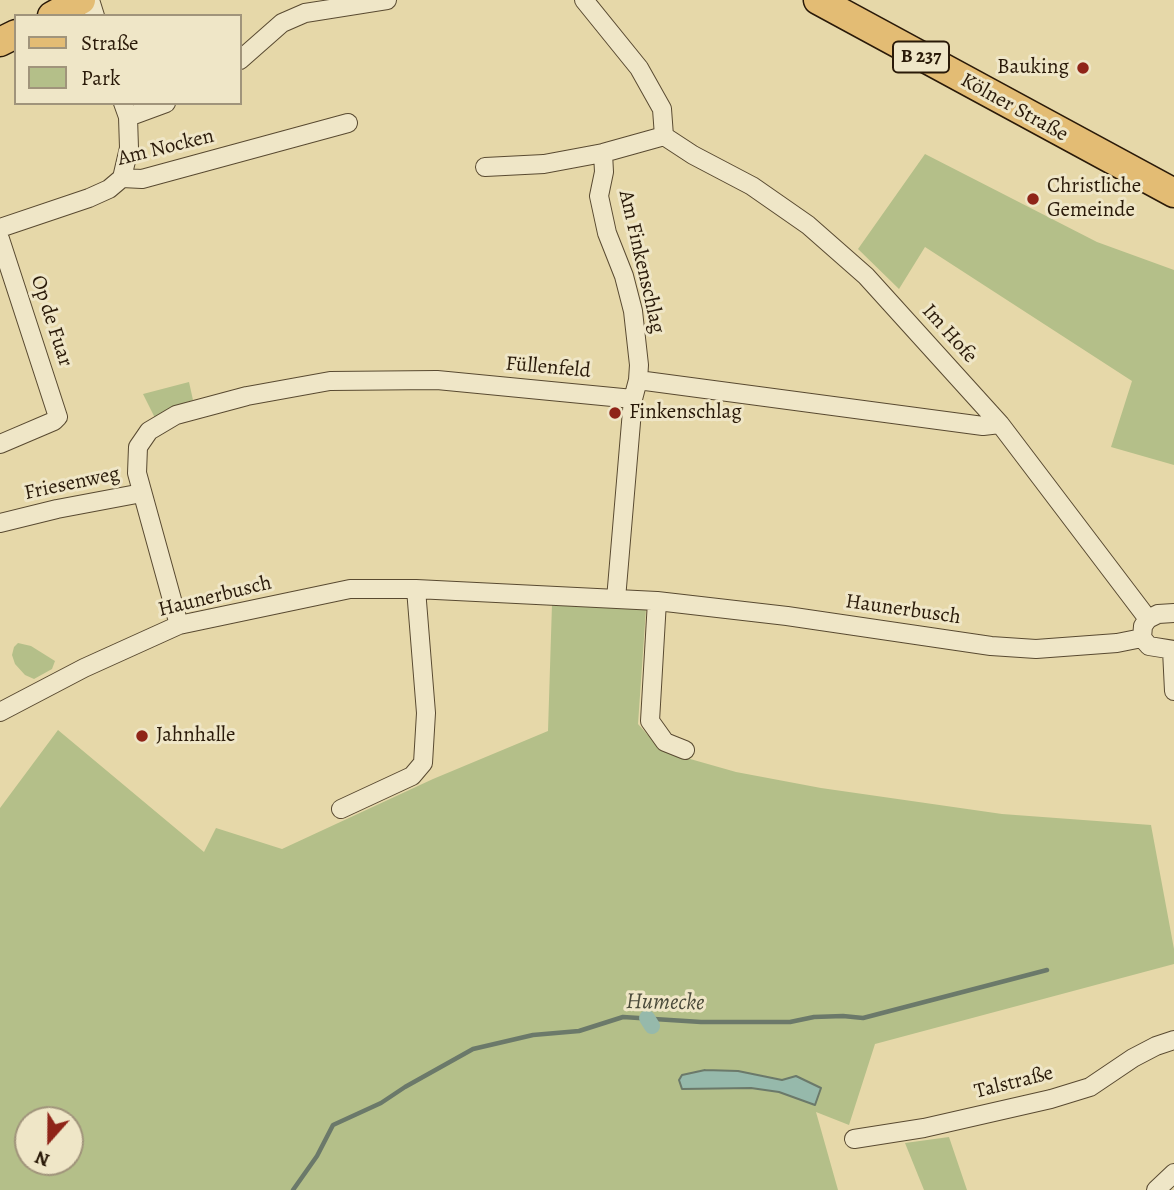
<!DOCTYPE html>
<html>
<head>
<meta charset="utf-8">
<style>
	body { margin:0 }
	#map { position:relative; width:1174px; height:1190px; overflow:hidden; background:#e6d8a9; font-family:Alegreya,serif }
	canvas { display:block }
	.legend { position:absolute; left:14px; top:14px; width:228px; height:91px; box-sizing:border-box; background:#efe6c7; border:2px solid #a0947b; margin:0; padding:9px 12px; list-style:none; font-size:21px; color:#2a1a09 }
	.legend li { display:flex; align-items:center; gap:14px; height:35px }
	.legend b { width:35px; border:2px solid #a0947b }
	.north { position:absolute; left:14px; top:1106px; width:70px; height:70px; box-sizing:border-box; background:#efe6c7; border:2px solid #a0947b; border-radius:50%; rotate:201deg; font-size:19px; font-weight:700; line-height:28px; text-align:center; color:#2a1a09 }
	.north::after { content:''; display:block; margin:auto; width:24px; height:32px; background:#8f2418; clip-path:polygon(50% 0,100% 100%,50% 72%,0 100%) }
</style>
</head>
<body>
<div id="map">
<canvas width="1174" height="1190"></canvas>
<ul class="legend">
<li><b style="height:9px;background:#e3bc74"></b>Straße</li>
<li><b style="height:19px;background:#b4bf89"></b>Park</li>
</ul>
<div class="north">N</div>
</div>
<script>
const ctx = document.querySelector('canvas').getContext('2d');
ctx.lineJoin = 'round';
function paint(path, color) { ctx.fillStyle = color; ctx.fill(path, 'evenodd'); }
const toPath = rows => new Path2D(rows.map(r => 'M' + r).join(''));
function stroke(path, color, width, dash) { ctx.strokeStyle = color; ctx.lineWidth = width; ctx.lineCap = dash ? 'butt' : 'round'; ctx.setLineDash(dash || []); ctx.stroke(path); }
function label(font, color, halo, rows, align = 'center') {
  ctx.font = font + ' Alegreya,serif'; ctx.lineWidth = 6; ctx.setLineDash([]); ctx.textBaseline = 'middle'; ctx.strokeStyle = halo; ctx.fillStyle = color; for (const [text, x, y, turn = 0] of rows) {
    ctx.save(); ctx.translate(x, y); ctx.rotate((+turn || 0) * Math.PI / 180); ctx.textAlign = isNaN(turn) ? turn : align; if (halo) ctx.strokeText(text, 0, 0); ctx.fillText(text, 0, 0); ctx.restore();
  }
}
const green = toPath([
	[925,154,1097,242,1174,270,1174,465,1111,447,1132,381,925,247,899,289,858,249],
	[189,382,193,400,171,408,155,418,143,394],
	[552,604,646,609,638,724,662,751,736,772,821,788,1002,814,1151,825,1174,949,1174,964,875,1044,849,1125,816,1112,838,1190,0,1190,0,808,58,730,204,852,216,828,282,849,433,779,548,731],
	[28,1120,70,1120,70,1162,28,1162],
	[18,643,31,646,55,661,52,669,34,679,25,675,15,664,12,655,14,647],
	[949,1137,967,1190,924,1190,905,1143]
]);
const water = toPath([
	[705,1070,738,1071,782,1080,796,1076,821,1088,815,1105,779,1092,751,1088,682,1089,679,1080,682,1075,705,1070]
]);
const stream = toPath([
	[293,1190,317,1156,333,1125,381,1103,405,1087,473,1049,533,1035,579,1031,623,1017,701,1022,790,1022,814,1017,843,1016,863,1018,1047,970]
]);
const canal = toPath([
	[647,1018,652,1026]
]);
const minor = toPath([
	[90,0,95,16],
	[584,0,639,68,662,109,664,136,693,155,752,186,808,225,866,276,1000,424,1148,619],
	[240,60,282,23,305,13,387,0],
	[128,117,166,103],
	[603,153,604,172,599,196,607,233,624,276,633,311,639,365,638,380],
	[485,167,544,164,603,153,664,136],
	[122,178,129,148,128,117,123,103],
	[0,228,89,198,109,189,122,178,142,179,348,123],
	[0,239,58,417,54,421,0,444],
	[0,523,57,509,142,493],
	[616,599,633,399,638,380,983,426,1000,424],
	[657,601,650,721,665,742,685,750],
	[1174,613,1158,614,1148,619,1143,626,1142,638,1149,646,1174,650],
	[179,625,137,473,138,447,149,431,176,415,247,396,330,381,437,380,633,399],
	[1172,650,1174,691],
	[0,712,84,668,179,625,350,589,416,589,657,601,787,616,991,646,1036,649,1117,643,1142,638],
	[341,809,412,776,423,763,426,713,416,589],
	[854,1139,924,1128,1051,1099,1090,1087,1133,1058,1156,1046,1174,1040],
	[1156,1190,1174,1173]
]);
const primary = toPath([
	[818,0,1174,193],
	[52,16,81,0],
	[0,42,16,34]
]);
const markers = [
	[1083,68,7,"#8f2418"],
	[1033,199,7,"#8f2418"],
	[615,413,7,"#8f2418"],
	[142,736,7,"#8f2418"]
];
const shields = [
	[921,57,56]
];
const shieldNames = [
	["B 237",921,57]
];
const poiNames = [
	["Bauking",1069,68,"right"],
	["Christliche",1047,187],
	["Gemeinde",1047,211],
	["Finkenschlag",629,413],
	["Jahnhalle",156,736]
];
const streetNames = [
	["Kölner Straße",1014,108,29],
	["Am Nocken",166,148,-14],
	["Am Finkenschlag",641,262,77],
	["Op de Fuar",51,321,72],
	["Im Hofe",949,334,48],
	["Füllenfeld",548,368,5],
	["Friesenweg",72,484,-12],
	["Haunerbusch",215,597,-14],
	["Haunerbusch",903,610,8],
	["Talstraße",1014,1083,-14]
];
const waterNames = [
	["Humecke",665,1003,1]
];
paint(green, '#b4bf89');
paint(water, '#96b9ab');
stroke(water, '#6b796a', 2);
stroke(stream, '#6b796a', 4.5);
stroke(canal, '#96b9ab', 16);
stroke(minor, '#594a31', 20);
stroke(primary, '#2a1a09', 31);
stroke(minor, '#efe6c7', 18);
stroke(primary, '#e3bc74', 28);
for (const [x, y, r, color] of markers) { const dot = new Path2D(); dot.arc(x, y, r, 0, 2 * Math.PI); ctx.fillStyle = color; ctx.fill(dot); stroke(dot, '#efe6c7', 2.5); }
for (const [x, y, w] of shields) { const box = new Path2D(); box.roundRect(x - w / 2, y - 15.5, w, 31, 5); ctx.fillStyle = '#efe6c7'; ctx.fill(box); stroke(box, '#2a1a09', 2); }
label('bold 19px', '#2a1a09', null, shieldNames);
label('21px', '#2a1a09', '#efe6c7', poiNames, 'left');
label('21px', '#2a1a09', '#efe6c7', streetNames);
label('italic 23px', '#4a4a3a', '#efe6c7', waterNames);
</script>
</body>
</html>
